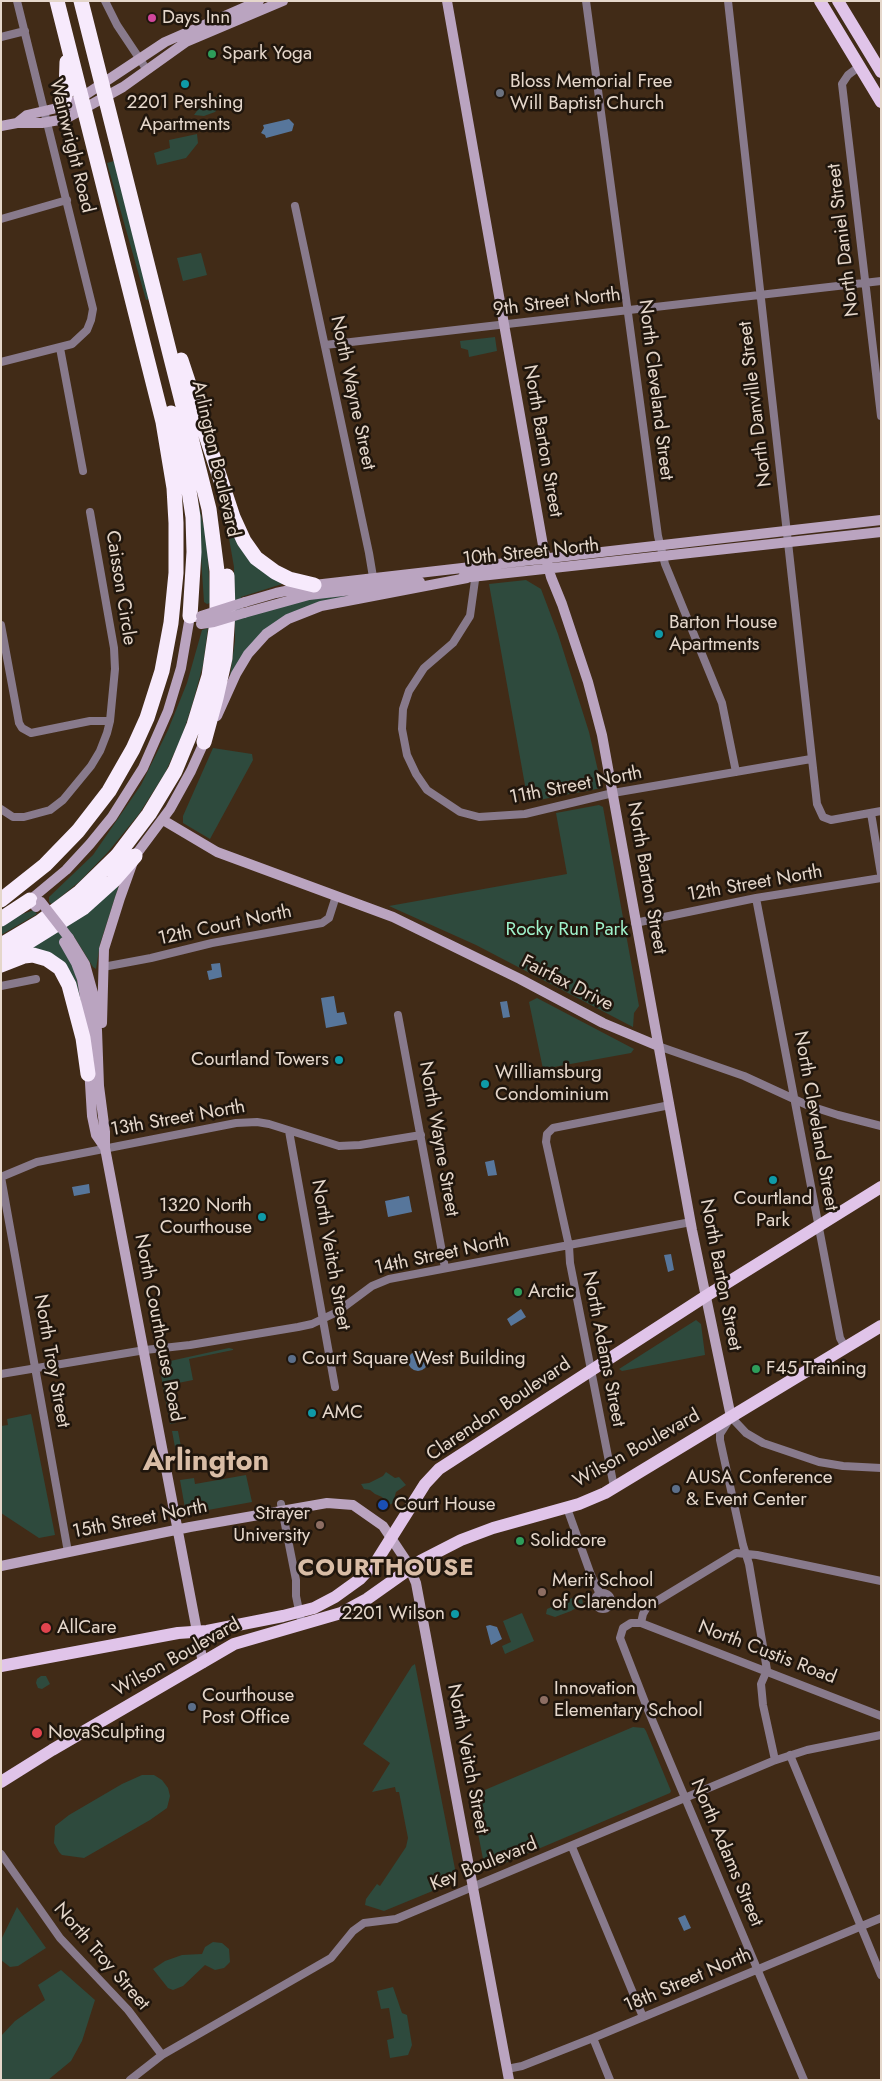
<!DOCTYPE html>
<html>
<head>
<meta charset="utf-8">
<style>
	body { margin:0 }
	#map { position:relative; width:882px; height:2081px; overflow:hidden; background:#412b17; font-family:Jost,sans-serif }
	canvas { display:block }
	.frame { position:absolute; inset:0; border:2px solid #e5d7cb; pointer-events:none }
</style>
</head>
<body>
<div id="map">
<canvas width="882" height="2081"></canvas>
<div class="frame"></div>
</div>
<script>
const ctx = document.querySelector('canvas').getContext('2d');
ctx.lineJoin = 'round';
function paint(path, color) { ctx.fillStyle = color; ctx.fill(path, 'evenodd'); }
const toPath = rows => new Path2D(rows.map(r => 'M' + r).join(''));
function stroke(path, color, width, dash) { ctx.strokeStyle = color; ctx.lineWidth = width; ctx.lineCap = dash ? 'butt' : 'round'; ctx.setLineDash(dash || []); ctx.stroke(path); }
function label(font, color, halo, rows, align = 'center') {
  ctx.font = font + ' Jost,sans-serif'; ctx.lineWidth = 5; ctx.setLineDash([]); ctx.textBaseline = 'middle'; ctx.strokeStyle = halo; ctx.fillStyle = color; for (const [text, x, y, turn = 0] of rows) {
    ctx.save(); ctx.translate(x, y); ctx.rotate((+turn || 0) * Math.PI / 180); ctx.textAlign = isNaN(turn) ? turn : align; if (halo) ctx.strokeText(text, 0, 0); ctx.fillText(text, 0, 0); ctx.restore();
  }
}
const green = toPath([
	[219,96,220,99,224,99,224,101,215,112,204,116,194,115,204,101],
	[197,134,198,143,186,158,157,165,154,153,170,148,169,140],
	[114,161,149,299,146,300,107,163],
	[201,253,207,275,183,281,177,258],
	[495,337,497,351,469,357,468,350,461,348,460,341],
	[202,445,233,528,282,581,282,584,241,597,241,617,302,600,358,594,316,603,284,616,230,675,235,641,234,567,226,521],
	[197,498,205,531,208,555,210,603,207,604,204,602],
	[526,580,541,589,558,634,589,732,602,788,528,802,489,584],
	[208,628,203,665,193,702,182,736,165,773,139,814,108,852,80,881,52,904,49,902,49,897,93,855,141,785,168,730,187,683,202,630],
	[213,748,252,754,253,760,210,839,183,823,183,816],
	[599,805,603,807,639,1006,634,1013,633,1027,476,945,389,906,567,874,556,813],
	[119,885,100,944,96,969,93,967,73,935,75,970,87,1030,71,980,29,950],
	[34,910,37,914,1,935,1,925,11,918],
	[537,998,634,1049,631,1053,543,1069,529,1002],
	[696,1320,701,1324,705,1355,622,1371,619,1369],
	[229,1348,233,1349,233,1350,189,1359,193,1380,178,1383,170,1390,176,1423,170,1424,160,1370,161,1363],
	[31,1414,55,1535,39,1538,1,1513,1,1426,8,1425,7,1419],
	[172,1431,178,1431,185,1468,179,1469],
	[386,1472,395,1478,399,1477,406,1485,396,1492,393,1503,389,1505,382,1497,375,1494,370,1490,364,1489,361,1484,369,1483,383,1476],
	[246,1475,252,1502,186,1514,180,1480,194,1478,195,1484],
	[579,1595,582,1597,583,1604,571,1611,555,1617,546,1614,547,1609],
	[522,1613,534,1641,505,1654,502,1646,511,1642,503,1621],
	[415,1664,456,1874,452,1883,384,1911,365,1905,366,1899,377,1884,380,1886,406,1847,408,1838,399,1792,396,1792,395,1787,372,1792,390,1763,363,1744,412,1666],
	[46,1676,50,1684,42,1689,38,1688,36,1683,37,1679,41,1676],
	[633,1727,644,1728,646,1731,671,1791,670,1793,491,1869,487,1868,483,1859,471,1797,473,1795],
	[142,1775,154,1775,162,1780,168,1788,170,1796,167,1808,150,1820,84,1858,62,1855,59,1852,54,1843,55,1826,69,1815,122,1784],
	[17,1907,46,1948,18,1966,10,1967,1,1960,1,1940],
	[213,1942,222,1943,229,1949,230,1962,224,1968,215,1970,205,1965,183,1986,173,1990,168,1988,153,1969,165,1961,182,1955,202,1954,205,1947],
	[61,1970,95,2000,82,2041,71,2061,48,2080,1,2080,1,2036,15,2021,45,2000,38,1985],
	[393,1987,402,2013,407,2015,412,2045,408,2055,390,2058,387,2040,394,2038,389,2008,381,2009,377,1991]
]);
const water = toPath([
	[289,119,294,124,292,131,266,138,265,135,261,133,264,128,263,125],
	[220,963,222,977,209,980,207,971,212,970,211,964],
	[334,996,337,1013,344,1012,347,1024,326,1028,321,998],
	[507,1001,510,1017,503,1018,500,1002],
	[494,1160,497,1175,488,1176,485,1162],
	[89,1184,90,1193,74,1196,72,1187],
	[409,1196,412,1212,388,1217,385,1201],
	[671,1254,674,1270,668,1272,664,1255],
	[521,1309,526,1317,511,1326,507,1319],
	'408 1361a10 10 0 1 1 20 0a10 10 0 1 1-20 0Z',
	[490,1625,497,1627,502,1639,491,1645,486,1626],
	[685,1915,691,1928,684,1931,678,1918]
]);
const street = toPath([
	[105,1,117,25,147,70],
	[586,1,658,536,665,564,722,703,736,772],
	[728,1,817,804,823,817,831,820,881,811],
	[1,37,25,31],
	[860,66,848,75,842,84,881,416],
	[295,206,369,553,374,583],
	[1,219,67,200],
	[325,345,881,281],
	[60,348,83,471],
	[1,362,72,344,87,330,91,320,93,309,17,1],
	[476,573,470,616,453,643,424,668,409,691,403,709,402,729,407,755,416,774,427,790,460,812,479,817,525,814,613,793,811,759],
	[1,625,19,723,22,728,31,733,90,721,110,721],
	[1,809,13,817,24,817,50,810,63,800,91,766,100,751,107,733,110,721,115,669,114,648,90,512],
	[871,813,881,874],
	[756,898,840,1338,845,1347],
	[635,923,756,898,881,878],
	[103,967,151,958,212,943,322,923,329,918,336,896],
	[1,986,36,979],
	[398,1015,445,1268],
	[658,1046,744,1076,807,1105,838,1115,881,1126],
	[289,1131,335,1387],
	[1,1177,37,1162,236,1123,257,1122,269,1124,339,1146,360,1145,421,1135],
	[1,1177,68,1552],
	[1,1374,145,1350,190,1345,298,1327,312,1324,337,1312,372,1286,389,1279,691,1222],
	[614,1487,570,1263,569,1246,546,1142,547,1134,553,1128,670,1105],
	[281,1504,296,1580,296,1596,302,1625],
	[567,1508,591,1575,600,1594],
	'595 1601a8 8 0 1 1 16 0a8 8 0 1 1-16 0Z',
	[641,1623,881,1716],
	[790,1755,881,1975],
	[775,1760,763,1705,761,1684,767,1670,749,1564,743,1545,720,1440,720,1434,731,1417,746,1433,763,1443,819,1462,843,1466,881,1468],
	[572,1847,643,2017],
	[1,1854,60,1938,128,2010,162,2055],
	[593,2038,610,2080],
	[507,2069,522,2066,593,2038,881,1918],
	[130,2080,162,2055,331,1958,353,1931,364,1923,396,1919,773,1761,807,1750,881,1735],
	[804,2080,648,1710,620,1638,623,1628,631,1623,641,1623,643,1614,647,1607,736,1553,757,1555,881,1581]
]);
const secondary = toPath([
	[447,1,544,551,551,577,562,604,588,682,602,735,692,1230,731,1417],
	[17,123,27,115,70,105,165,42,259,1],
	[1,126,17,123,42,123,65,119,123,87,186,42,283,1],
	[462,578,881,532],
	[245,602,276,593,314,585,881,520],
	[244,613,309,595,420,582],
	[217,716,236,674,248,654,266,634,288,619,321,606,467,578],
	[163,820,217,852,393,917,520,979,603,1023,658,1046],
	[36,907,30,900,66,870,90,844,112,817,143,768,168,711,181,668,190,616,195,617],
	[69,938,85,964,93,993,97,1030,99,1086,105,1132,105,1148,203,1663],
	[64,942,76,963,82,979,90,1028,90,1051],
	[102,1023,104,949,120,898,135,856,170,809,191,771,206,738],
	[89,1067,92,1116,96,1135,105,1148],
	[1,1566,190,1527,327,1503,353,1505,383,1526,407,1562,416,1583,509,2080]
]);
const primary = toPath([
	[820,1,881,102],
	[838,1,881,72],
	[1,1666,178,1633,207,1631,283,1616,314,1608,335,1597,360,1579,376,1562,425,1484,439,1469,706,1296,881,1187],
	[1,1782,52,1750,234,1644,341,1613,367,1599,422,1560,461,1540,493,1528,579,1504,605,1493,881,1326]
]);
const highway = toPath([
	[61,107,66,93,67,62],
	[181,360,233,517,244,541,256,558,275,572,289,579,314,585],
	[171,413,186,471,193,517,194,552,190,616],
	[204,742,216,698,225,658,228,612,227,576],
	[1,900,45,865,78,831,109,791,133,749,147,718,162,671,171,623,176,573,176,523,174,488,163,422,57,1],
	[1,919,30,900],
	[1,945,40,922,80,892,117,856,149,814,175,771,194,725,209,676,217,622,217,571,209,509,81,1],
	[9,954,83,908,113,881,135,856],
	[1,965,24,956,33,955,47,959,60,968,69,985,83,1038,88,1074]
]);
const secondaryBridge = toPath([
	[201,616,245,602],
	[201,624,214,622,244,613],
	[41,902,69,938]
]);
const markers = [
	[152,18,5,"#d1479c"],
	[212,54,5,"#2e9e5b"],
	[185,84,5,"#0f9aa8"],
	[500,93,5,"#6b7280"],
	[659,634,5,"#0f9aa8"],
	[339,1060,5,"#0f9aa8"],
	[485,1084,5,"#0f9aa8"],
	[773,1180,5,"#0f9aa8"],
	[262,1217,5,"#0f9aa8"],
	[518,1292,5,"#2e9e5b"],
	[292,1359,5,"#5c6f8a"],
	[756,1369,5,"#2e9e5b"],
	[312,1413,5,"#0f9aa8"],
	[676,1489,5,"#5c6f8a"],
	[383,1505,6,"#1a4fb4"],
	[320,1525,5,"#8d6e63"],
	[520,1541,5,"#2e9e5b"],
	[542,1592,5,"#8d6e63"],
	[455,1614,5,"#0f9aa8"],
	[46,1628,6,"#e0444e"],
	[544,1700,5,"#8d6e63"],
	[192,1707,5,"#5c6f8a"],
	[37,1733,6,"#e0444e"]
];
const poiNames = [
	["Days Inn",162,18],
	["Spark Yoga",222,54],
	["Bloss Memorial Free",510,82],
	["Will Baptist Church",510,104],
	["2201 Pershing",185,103,"center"],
	["Apartments",185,125,"center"],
	["Barton House",669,623],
	["Apartments",669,645],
	["Courtland Towers",329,1060,"right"],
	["Williamsburg",495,1073],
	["Condominium",495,1095],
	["Courtland",773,1199,"center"],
	["Park",773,1221,"center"],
	["1320 North",252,1206,"right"],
	["Courthouse",252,1228,"right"],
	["Arctic",528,1292],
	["Court Square West Building",302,1359],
	["F45 Training",766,1369],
	["AMC",322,1413],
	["AUSA Conference",686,1478],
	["& Event Center",686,1500],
	["Court House",394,1505],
	["Strayer",310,1514,"right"],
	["University",310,1536,"right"],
	["Solidcore",530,1541],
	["Merit School",552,1581],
	["of Clarendon",552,1603],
	["2201 Wilson",445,1614,"right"],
	["AllCare",57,1628],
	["Innovation",554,1689],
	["Elementary School",554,1711],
	["Courthouse",202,1696],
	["Post Office",202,1718],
	["NovaSculpting",48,1733]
];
const streetNames = [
	["Wainwright Road",71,146,76],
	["North Daniel Street",844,240,-97],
	["9th Street North",557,303,-7],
	["North Cleveland Street",655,390,83],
	["North Wayne Street",352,393,78],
	["North Danville Street",756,404,-97],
	["North Barton Street",542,441,80],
	["Arlington Boulevard",215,459,77],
	["10th Street North",531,553,-6],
	["Caisson Circle",120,588,81],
	["11th Street North",576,786,-11],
	["North Barton Street",646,878,80],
	["12th Street North",755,884,-10],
	["12th Court North",225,926,-12],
	["Fairfax Drive",567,984,27],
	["13th Street North",178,1119,-10],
	["North Cleveland Street",815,1121,80],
	["North Wayne Street",438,1139,80],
	["North Veitch Street",330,1255,80],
	["14th Street North",442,1255,-12],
	["North Barton Street",720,1275,79],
	["North Courthouse Road",158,1328,79],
	["North Adams Street",603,1349,79],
	["North Troy Street",51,1361,80],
	["Clarendon Boulevard",499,1410,-34],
	["Wilson Boulevard",637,1449,-29],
	["15th Street North",140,1520,-11],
	["North Custis Road",767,1653,21],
	["Wilson Boulevard",177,1658,-29],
	["North Veitch Street",467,1759,79],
	["North Adams Street",726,1853,67],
	["Key Boulevard",484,1865,-22],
	["North Troy Street",101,1957,49],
	["18th Street North",688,1981,-23]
];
const parkNames = [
	["Rocky Run Park",567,930]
];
const districtNames = [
	["COURTHOUSE",386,1569]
];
const townNames = [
	["Arlington",206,1463]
];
paint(green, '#2e4a3d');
paint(water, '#57769b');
stroke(street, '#887a8c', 8);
stroke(secondary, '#baa4c0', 10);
stroke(primary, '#e0c4e9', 12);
stroke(highway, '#f7eafc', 15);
stroke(secondaryBridge, '#baa4c0', 10);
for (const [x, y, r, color] of markers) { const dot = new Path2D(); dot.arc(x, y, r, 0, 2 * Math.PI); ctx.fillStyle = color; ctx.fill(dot); stroke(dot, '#20160d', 2); }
label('19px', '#e5d7cb', '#20160d', poiNames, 'left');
label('19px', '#e5d7cb', '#20160d', streetNames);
label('19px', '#9ff2cb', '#20160d', parkNames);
ctx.letterSpacing = '1px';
label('bold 24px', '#d9bda6', '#20160d', districtNames);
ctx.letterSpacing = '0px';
label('bold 29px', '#d9bda6', '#20160d', townNames);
</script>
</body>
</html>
